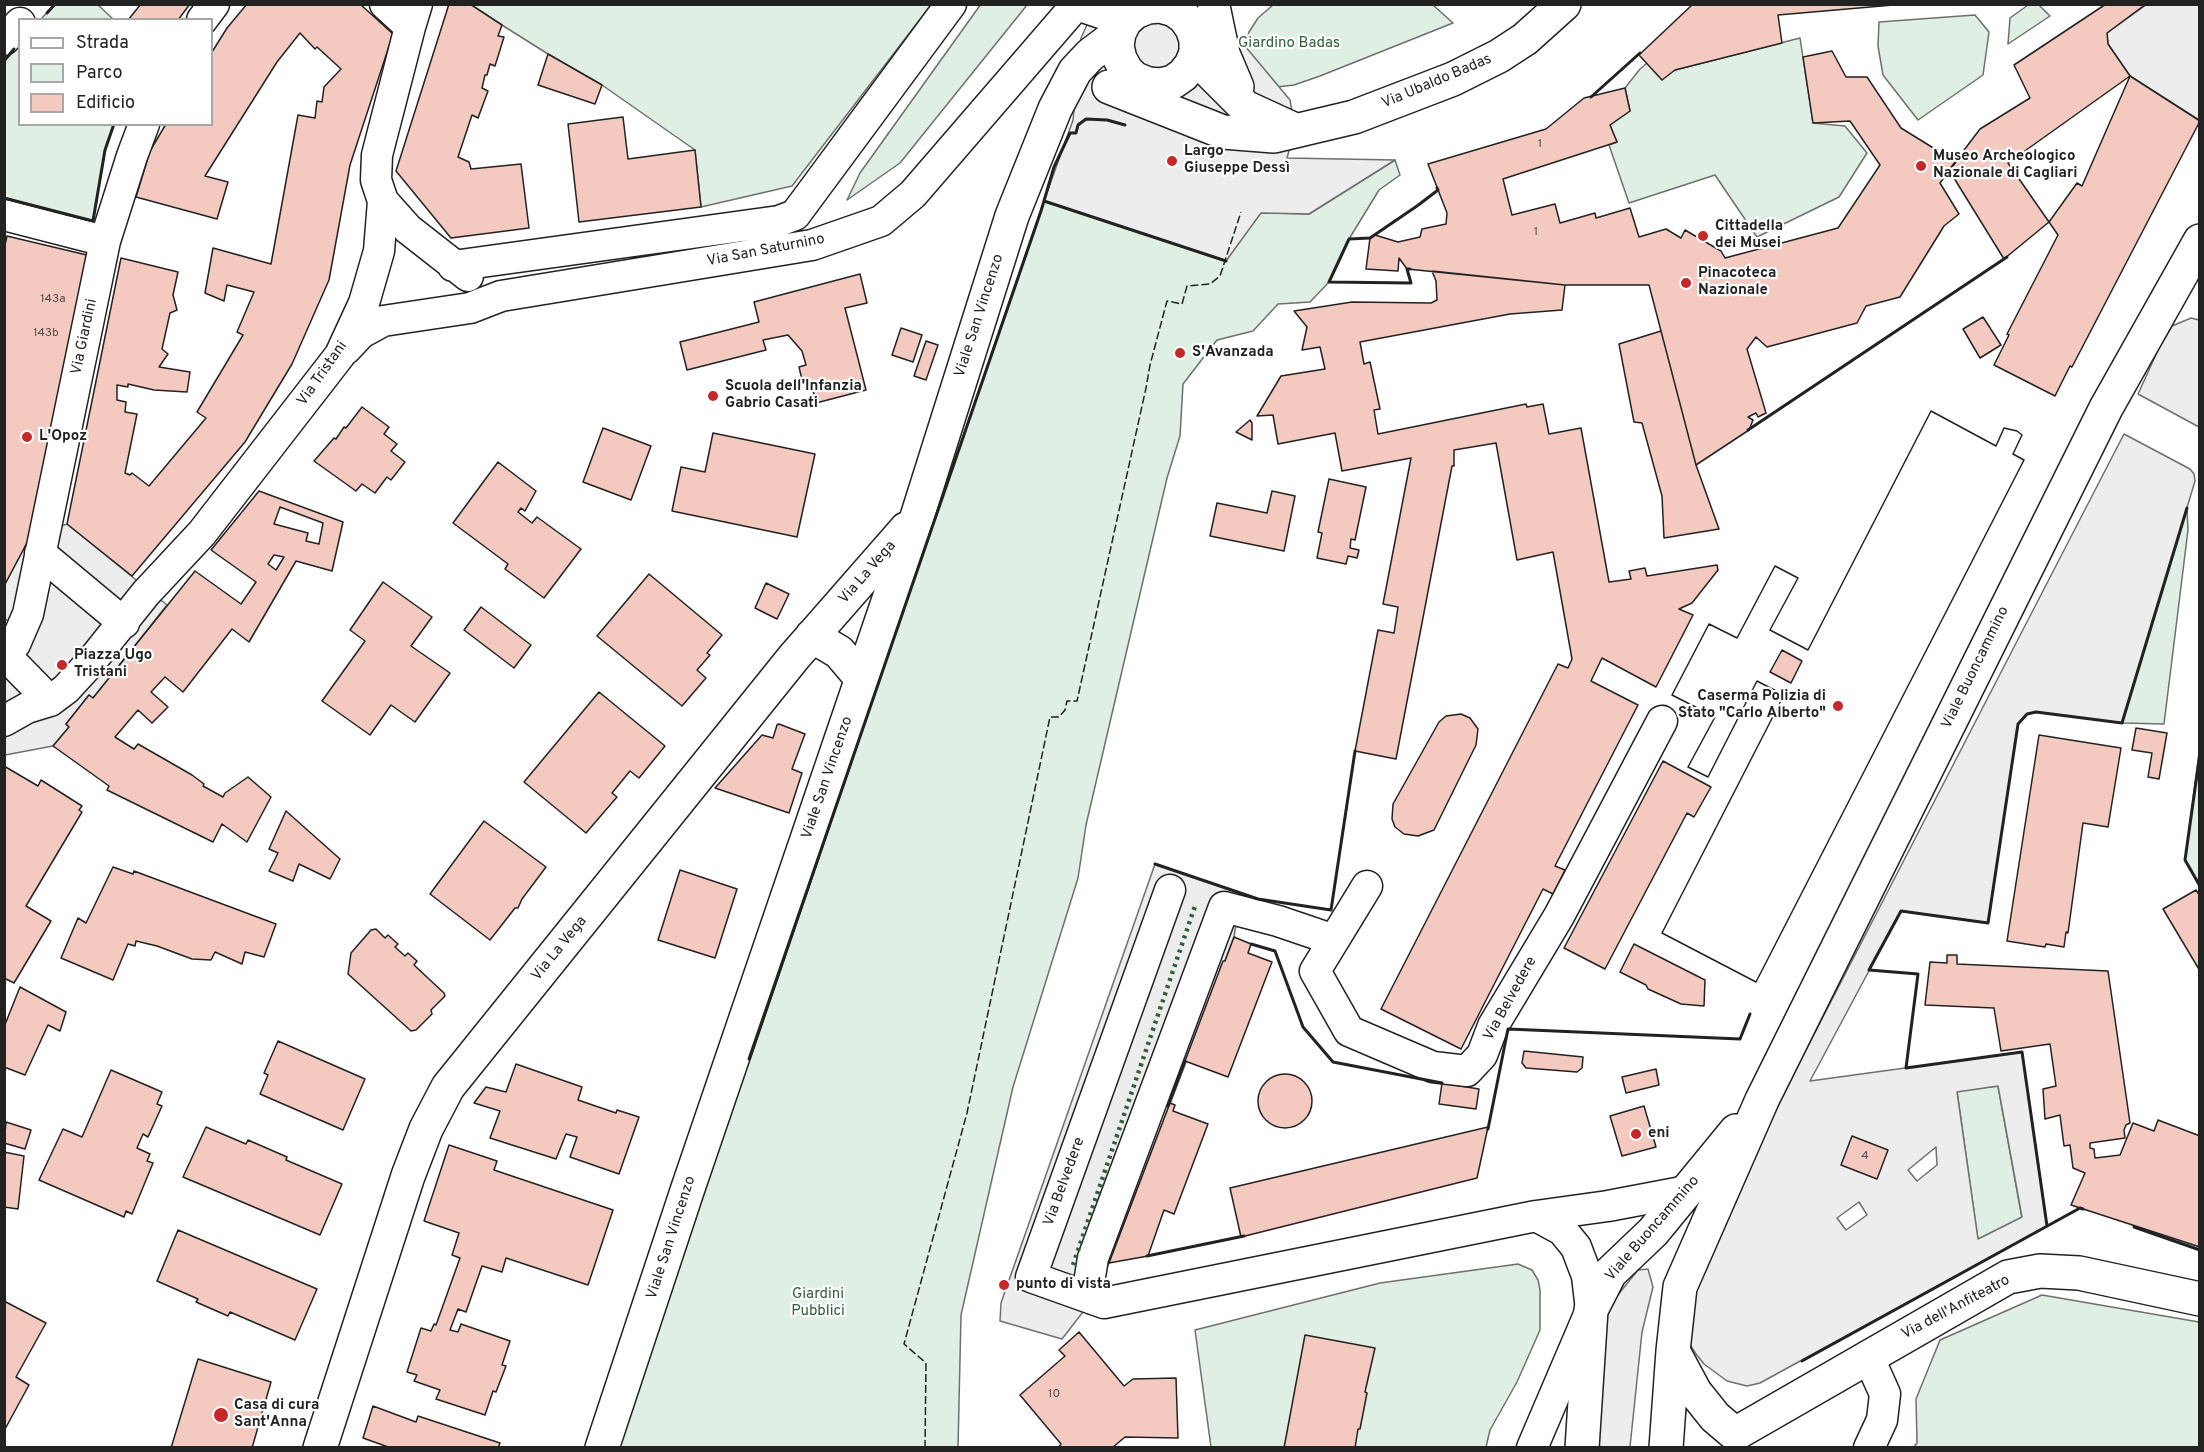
<!DOCTYPE html>
<html>
<head>
<meta charset="utf-8">
<style>
	body { margin:0 }
	#map { position:relative; width:2204px; height:1452px; overflow:hidden; background:#fff; font-family:Overpass,sans-serif }
	canvas { display:block }
	.frame { position:absolute; inset:0; border:6px solid #222; pointer-events:none }
	.legend { position:absolute; left:18px; top:18px; width:195px; height:108px; box-sizing:border-box; background:#fff; border:2px solid #a7a7a7; margin:0; padding:8px 10px; list-style:none; font-size:18px; color:#222 }
	.legend li { display:flex; align-items:center; gap:12px; height:30px }
	.legend b { width:30px; border:2px solid #a7a7a7 }
</style>
</head>
<body>
<div id="map">
<canvas width="2204" height="1452"></canvas>
<div class="frame"></div>
<ul class="legend">
<li><b style="height:8px;background:#fff"></b>Strada</li>
<li><b style="height:16px;background:#e0efe3"></b>Parco</li>
<li><b style="height:16px;background:#f3c9c0"></b>Edificio</li>
</ul>
</div>
<script>
const ctx = document.querySelector('canvas').getContext('2d');
ctx.lineJoin = 'round';
function paint(path, color) { ctx.fillStyle = color; ctx.fill(path, 'evenodd'); }
const toPath = rows => new Path2D(rows.map(r => 'M' + r).join(''));
function stroke(path, color, width, dash) { ctx.strokeStyle = color; ctx.lineWidth = width; ctx.lineCap = dash ? 'butt' : 'round'; ctx.setLineDash(dash || []); ctx.stroke(path); }
function label(font, color, halo, rows, align = 'center') {
  ctx.font = font + ' Overpass,sans-serif'; ctx.lineWidth = 4.5; ctx.setLineDash([]); ctx.textBaseline = 'middle'; ctx.strokeStyle = halo; ctx.fillStyle = color; for (const [text, x, y, turn = 0] of rows) {
    ctx.save(); ctx.translate(x, y); ctx.rotate((+turn || 0) * Math.PI / 180); ctx.textAlign = isNaN(turn) ? turn : align; if (halo) ctx.strokeText(text, 0, 0); ctx.fillText(text, 0, 0); ctx.restore();
  }
}
const green = toPath([
	[55,4,98,5,113,19,41,19,55,4],
	[981,4,1027,5,900,163,847,200,860,173,981,4],
	[470,5,931,5,792,186,701,207,695,150,602,85,548,54,470,5],
	[1273,5,1433,5,1453,23,1320,76,1294,85,1277,87,1249,62,1246,43,1249,32,1258,18,1273,5],
	[2028,5,2039,5,2050,16,2008,44,2010,18,2028,5],
	[1975,15,1989,32,1983,75,1918,120,1883,75,1878,46,1879,22,1975,15],
	[1800,38,1813,123,1845,126,1867,153,1839,197,1757,237,1715,175,1629,203,1609,145,1617,142,1610,125,1630,111,1625,88,1640,69,1647,63,1675,70,1800,38],
	[19,43,20,124,114,125,105,150,93,221,5,198,4,61,19,43],
	[1395,160,1400,175,1379,190,1349,239,1329,282,1310,302,1278,304,1253,331,1217,340,1183,384,1180,436,1167,478,1086,825,1078,878,1013,1087,961,1315,958,1447,619,1448,708,1179,1044,201,1226,261,1241,212,1309,214,1395,160],
	[2187,508,2188,530,2164,724,2122,723,2187,508],
	[2199,753,2200,886,2199,886,2185,860,2199,753],
	[1998,1086,2022,1218,1978,1240,1957,1091,1998,1086],
	[1518,1264,1532,1270,1538,1280,1540,1290,1540,1330,1517,1382,1490,1430,1486,1447,1211,1447,1195,1330,1380,1283,1518,1264],
	[2042,1295,2199,1322,2199,1447,1914,1447,1917,1443,1916,1399,1940,1340,2042,1295]
]);
const parking = toPath([
	[1096,5,1205,5,1235,34,1290,100,1295,130,1287,158,1395,160,1309,214,1261,213,1226,261,1044,201,1073,120,1081,38,1096,5],
	[2146,5,2199,5,2199,120,2130,76,2108,44,2107,33,2146,5],
	[2191,318,2199,320,2199,427,2138,394,2159,348,2172,326,2191,318],
	[2124,434,2190,469,2194,474,2195,481,2122,723,2036,712,2027,714,2018,724,1988,923,1901,911,1810,1081,2022,1052,2047,1226,1760,1383,1747,1386,1727,1381,1704,1364,1696,1354,1689,1343,1684,1318,1761,1137,2124,434],
	[1998,1086,2022,1217,1978,1239,1957,1092,1998,1086],
	[1936,1147,1937,1165,1917,1181,1908,1170,1936,1147],
	[1859,1202,1867,1215,1846,1230,1837,1218,1859,1202],
	[67,524,167,605,93,698,89,695,66,724,69,727,53,746,5,755,5,635,11,625,5,618,4,586,30,537,67,524],
	[1155,864,1241,893,1234,937,1109,1263,1093,1299,1062,1339,1000,1321,1001,1303,1155,864],
	[1648,1269,1653,1287,1642,1332,1630,1447,1589,1448,1587,1431,1609,1306,1638,1270,1648,1269]
]);
const building = toPath([
	[141,4,190,4,178,20,128,20,141,4],
	[247,4,360,4,393,34,350,165,329,280,292,364,245,442,132,576,67,524,121,258,178,272,173,295,177,310,170,313,162,349,168,354,159,367,190,372,187,392,154,390,128,384,128,387,117,385,117,400,126,402,125,412,137,414,125,473,130,475,132,473,149,486,206,418,197,412,243,335,237,332,254,292,227,285,224,301,205,293,213,248,271,264,298,115,315,118,317,101,322,102,324,87,341,69,317,47,315,49,300,33,277,62,205,176,228,182,217,219,136,197,150,151,166,124,212,124,212,52,227,28,247,4],
	[449,4,470,4,502,25,498,36,504,37,495,66,490,64,487,75,485,75,482,88,488,91,478,118,472,115,458,157,469,162,471,169,521,164,529,228,451,238,396,171,449,4],
	[1693,4,1905,4,1778,15,1782,43,1675,70,1662,80,1639,55,1693,4],
	[2106,4,2146,4,2107,33,2108,44,2130,76,2008,163,2049,222,2004,259,1949,170,1980,129,2030,98,2014,65,2106,4],
	[1832,51,1846,77,1867,77,1901,128,1956,162,1940,183,1959,214,1944,226,1900,297,1866,306,1857,323,1767,347,1756,337,1747,349,1766,413,1758,417,1756,413,1748,417,1753,420,1749,430,1696,465,1649,285,1565,285,1407,269,1399,258,1398,271,1366,269,1370,238,1375,235,1398,242,1420,237,1422,229,1446,224,1447,213,1428,164,1546,129,1584,98,1625,88,1630,111,1610,125,1617,142,1503,179,1512,215,1555,204,1560,223,1595,213,1596,218,1630,208,1639,237,1666,229,1681,238,1685,230,1721,251,1725,258,1838,228,1880,165,1850,121,1813,123,1803,57,1832,51],
	[548,54,602,85,595,104,538,85,548,54],
	[2130,76,2200,121,2072,367,2070,366,2055,396,1994,365,2009,335,2007,334,2058,235,2049,222,2077,183,2082,186,2130,76],
	[623,117,628,159,695,150,701,207,579,222,568,124,623,117],
	[7,236,91,256,30,537,4,586,4,249,7,236],
	[1432,271,1565,285,1562,310,1510,314,1360,342,1364,364,1370,362,1380,409,1374,410,1378,434,1526,404,1527,407,1543,404,1549,434,1581,428,1609,582,1631,579,1629,571,1645,568,1647,576,1717,565,1718,570,1692,603,1679,609,1693,615,1656,687,1602,658,1591,681,1638,705,1555,866,1565,870,1553,894,1543,889,1461,1049,1381,1009,1558,664,1568,668,1572,659,1553,552,1517,560,1496,443,1454,450,1454,466,1452,466,1396,759,1355,751,1378,630,1394,633,1398,607,1383,604,1411,458,1342,471,1335,433,1278,444,1273,415,1257,416,1281,376,1325,369,1320,347,1302,350,1307,327,1294,311,1352,302,1431,303,1437,300,1436,281,1432,271],
	[860,274,867,303,845,308,866,390,816,403,811,382,803,384,799,367,806,365,802,351,788,335,763,340,766,350,687,370,680,342,759,322,754,302,860,274],
	[1983,317,2001,345,1980,358,1963,329,1983,317],
	[901,328,922,335,913,362,892,355,901,328],
	[1661,331,1696,465,1719,529,1664,538,1662,496,1642,423,1634,422,1619,344,1661,331],
	[926,341,938,345,926,380,914,376,926,341],
	[362,407,389,427,384,434,397,444,391,451,405,462,391,480,387,477,375,493,362,484,356,491,314,461,334,438,336,439,344,427,346,428,362,407],
	[1931,411,1996,446,2004,428,2017,431,2022,435,2013,454,2024,460,1756,982,1662,933,1784,695,1757,681,1708,777,1688,767,1715,717,1672,695,1709,624,1737,638,1775,566,1798,578,1770,630,1808,650,1931,411],
	[1782,650,1802,661,1791,683,1770,672,1782,650],
	[1931,411,1996,446,2004,428,2017,431,2022,435,2013,454,2024,460,1756,982,1662,933,1784,695,1757,681,1708,777,1688,767,1715,717,1672,695,1709,624,1737,638,1775,566,1798,578,1770,630,1808,650,1931,411],
	[1250,420,1252,423,1252,440,1236,432,1250,420],
	[603,428,651,446,631,500,583,482,603,428],
	[713,433,815,454,797,537,672,511,681,467,705,472,713,433],
	[498,462,536,491,525,511,521,508,518,512,532,523,537,517,581,549,544,598,505,569,508,564,453,523,498,462],
	[1329,479,1366,487,1355,540,1351,539,1350,548,1359,550,1357,558,1348,556,1346,564,1317,558,1322,533,1318,532,1329,479],
	[259,491,343,522,332,571,296,561,249,642,232,629,183,692,165,677,151,692,168,707,152,723,138,710,115,737,134,749,138,744,159,756,192,775,204,784,203,786,223,797,225,793,248,777,271,797,247,842,222,824,213,842,107,790,109,786,53,746,69,727,66,724,89,695,93,698,195,571,241,604,256,582,211,550,259,491],
	[280,507,323,523,319,544,306,541,308,533,274,524,280,507],
	[274,555,284,557,276,570,268,564,274,555],
	[1272,491,1295,496,1284,551,1210,536,1217,503,1267,513,1272,491],
	[649,574,722,635,707,653,710,655,697,670,706,678,682,706,597,636,649,574],
	[383,582,432,617,411,646,450,673,415,722,391,705,370,735,322,701,365,641,350,630,383,582],
	[766,583,789,594,777,619,755,608,766,583],
	[481,607,531,645,514,668,464,630,481,607],
	[599,692,665,746,639,778,630,771,612,793,617,797,586,833,524,782,599,692],
	[1461,714,1470,718,1478,729,1476,745,1434,830,1418,836,1404,834,1395,827,1392,819,1393,804,1439,722,1446,716,1461,714],
	[779,724,805,734,792,769,802,773,789,813,715,788,762,735,773,738,777,725,779,724],
	[2136,728,2167,733,2159,779,2148,777,2152,753,2132,750,2136,728],
	[2039,735,2121,748,2108,827,2083,823,2068,933,2066,932,2064,947,2046,944,2045,947,2007,941,2039,735],
	[1663,761,1711,787,1694,817,1687,813,1605,969,1564,948,1663,761],
	[4,766,38,786,41,780,82,806,79,810,82,812,26,906,51,921,14,983,4,978,4,766],
	[286,811,340,859,330,879,299,864,293,881,269,871,278,853,269,849,286,811],
	[484,821,546,867,522,899,518,908,515,908,490,940,430,894,484,821],
	[113,867,133,874,134,871,276,924,264,957,245,952,242,964,215,952,211,960,192,959,157,946,136,941,135,946,128,944,113,980,61,958,78,918,86,923,113,867],
	[680,870,737,889,715,958,658,940,680,870],
	[2196,890,2200,896,2200,971,2163,909,2196,890],
	[376,929,385,938,388,935,398,944,395,947,405,956,408,953,417,961,414,965,444,993,445,996,431,1010,432,1014,416,1030,411,1031,348,974,351,953,371,930,376,929],
	[1234,937,1251,944,1248,953,1272,962,1228,1077,1185,1061,1223,961,1225,961,1234,937],
	[1634,944,1705,980,1704,1006,1681,1004,1648,989,1646,985,1620,972,1634,944],
	[1947,955,1957,955,1957,964,2108,971,2130,1123,2126,1125,2124,1130,2125,1138,2090,1143,2090,1148,2094,1149,2095,1158,2120,1155,2133,1123,2154,1131,2158,1120,2200,1136,2200,1247,2071,1205,2085,1173,2073,1168,2070,1145,2064,1146,2060,1115,2045,1119,2043,1089,2056,1086,2050,1044,2001,1051,1994,1008,1925,1005,1930,962,1947,963,1947,955],
	[20,987,66,1012,60,1031,48,1025,25,1075,4,1067,4,1027,20,987],
	[278,1041,365,1079,343,1130,260,1094,268,1075,264,1073,278,1041],
	[1524,1051,1583,1057,1582,1068,1577,1072,1526,1068,1522,1063,1524,1051],
	[516,1064,582,1087,578,1100,616,1113,617,1110,639,1117,619,1174,570,1157,577,1137,566,1134,556,1159,490,1138,500,1111,474,1103,486,1087,506,1092,516,1064],
	[1656,1069,1659,1085,1626,1093,1622,1077,1656,1069],
	[111,1070,162,1092,157,1104,162,1106,148,1137,143,1134,137,1148,150,1154,147,1161,153,1163,132,1214,126,1211,124,1217,39,1180,63,1129,82,1137,111,1070],
	'1258 1101a27 27 0 1 1 54 0a27 27 0 1 1-54 0Z',
	[1442,1083,1479,1089,1476,1109,1439,1104,1442,1083],
	[1170,1103,1175,1105,1173,1111,1208,1124,1174,1214,1164,1210,1148,1256,1109,1263,1170,1103],
	[1644,1106,1656,1147,1622,1156,1610,1116,1644,1106],
	[6,1122,31,1130,25,1149,4,1143,6,1122],
	[206,1127,246,1144,248,1140,287,1157,286,1160,342,1184,320,1235,183,1177,206,1127],
	[1488,1127,1477,1178,1241,1237,1230,1188,1488,1127],
	[1852,1136,1888,1150,1877,1179,1841,1165,1852,1136],
	[449,1145,497,1161,494,1170,613,1210,588,1285,506,1258,502,1272,482,1266,466,1312,458,1309,450,1330,458,1332,461,1324,510,1341,502,1365,506,1366,496,1392,493,1391,485,1415,436,1399,440,1390,414,1381,417,1375,407,1372,421,1328,431,1331,434,1324,436,1325,460,1258,452,1255,459,1233,424,1221,449,1145],
	[4,1152,24,1156,18,1209,4,1207,4,1152],
	[178,1230,317,1289,295,1340,230,1312,228,1316,196,1302,198,1299,157,1281,178,1230],
	[4,1301,46,1323,16,1377,29,1385,4,1431,4,1301],
	[1079,1332,1124,1386,1133,1379,1176,1378,1178,1438,1125,1437,1112,1448,1058,1448,1061,1444,1020,1395,1065,1356,1059,1350,1079,1332],
	[1305,1335,1375,1348,1365,1392,1367,1393,1360,1429,1358,1429,1355,1448,1284,1448,1305,1335],
	[198,1359,271,1382,252,1448,171,1448,198,1359],
	[373,1406,416,1422,418,1416,500,1443,498,1448,391,1448,363,1438,373,1406]
]);
const minor = toPath([
	[385,4,410,27],
	[1077,5,1125,21],
	[202,20,214,4],
	[4,40,20,23],
	[383,201,408,229,468,276],
	[4,215,105,241],
	[453,266,779,221,795,215,951,4],
	[346,349,361,333,383,321,470,308,501,296,812,245,881,221,913,194,1077,4],
	[40,553,124,623],
	[6,656,50,701],
	[4,658,15,644,28,614,105,241,132,156,144,124],
	[4,721,27,708,50,701,66,689,90,663,146,593,202,533,340,355,364,303,379,251,383,201,376,180,377,155,410,27,417,4],
	[1170,890,1031,1277,1104,1303,1536,1216,1608,1206,1687,1191],
	[1334,940,1315,971,1349,1031,1433,1067,1467,1071,1482,1055,1493,1026,1559,916,1662,721],
	[1093,1299,1089,1283,1093,1258,1224,907,1278,921,1334,940,1367,886],
	[1868,1356,1885,1394,1882,1420,1869,1448],
	[1532,1448,1591,1310,1587,1276,1576,1247,1562,1230,1536,1216]
]);
const tertiary = toPath([
	[1214,11,1223,54,1237,87],
	[1196,48,1211,73,1245,107,1295,130],
	[1136,79,1148,84,1160,85,1173,82,1183,75,1191,65,1196,53,1196,40,1192,28,1184,17,1174,10,1160,6,1148,7,1135,12,1125,21,1119,33,1117,46,1120,59,1126,70,1155,100],
	[1109,87,1223,132,1274,136,1354,117,1453,79,1499,56,1525,39,1564,4],
	[812,636,839,652,862,679],
	[1673,1351,1695,1392,1715,1417,1735,1434,2008,1277,2040,1271,2079,1273,2200,1299],
	[320,1448,408,1176,426,1129,448,1087,794,657,906,529],
	[602,1448,687,1191,917,517,1012,216,1055,109,1075,71,1090,55,1119,33],
	[1582,1448,1591,1310,1610,1273,1653,1232,1736,1131],
	[1666,1448,1673,1351,1680,1287,1762,1100,2106,408,2200,241]
]);
const hedge = toPath([
	[1073,1265,1195,906]
]);
const fence = toPath([
	[925,1448,926,1363,904,1344,967,1113,1050,717,1059,717,1065,710,1067,701,1077,701,1146,388,1150,365,1167,301,1182,304,1187,286,1210,284,1220,276,1241,212]
]);
const wall = toPath([
	[47,13,55,4],
	[4,61,14,49],
	[1591,97,1640,53],
	[4,198,93,221,105,150,114,124],
	[1044,201,1226,261],
	[1410,269,1407,269,1411,283,1329,282,1349,239,1370,238,1417,206,1438,190,1437,188],
	[1748,430,2007,257],
	[2200,753,2185,860,2200,886],
	[1155,864,1258,899,1331,910,1355,751],
	[1251,944,1275,951,1303,1027,1333,1062,1442,1083],
	[749,1059,1041,211,1054,167,1070,133,1076,133,1078,125,1086,119,1107,120,1125,125],
	[1168,1106,1185,1061],
	[1488,1129,1508,1029,1740,1039,1750,1014],
	[2047,1226,2022,1052,1906,1068,1918,974,1869,970,1901,911,1988,923,2018,724,2027,714,2036,712,2122,723,2187,508],
	[2134,1227,2200,1250],
	[1147,1256,1244,1236],
	[1802,1361,2080,1208,2083,1209]
]);
const markers = [
	[1172,161,6,"#c62828"],
	[1921,166,6,"#c62828"],
	[1703,236,6,"#c62828"],
	[1686,283,6,"#c62828"],
	[1180,353,6,"#c62828"],
	[713,396,6,"#c62828"],
	[27,437,6,"#c62828"],
	[62,665,6,"#c62828"],
	[1838,706,6,"#c62828"],
	[1636,1134,6,"#c62828"],
	[1004,1285,6,"#c62828"],
	[221,1415,8,"#c62828"]
];
const numberNames = [
	["1",1540,145],
	["1",1536,233],
	["143a",53,300],
	["143b",46,334],
	["4",1865,1157],
	["10",1054,1395]
];
const parkNames = [
	["Giardino Badas",1289,44],
	["Giardini",818,1295],
	["Pubblici",818,1312]
];
const streetNames = [
	["Via Ubaldo Badas",1437,82,-23],
	["Via San Saturnino",766,251,-11],
	["Viale San Vincenzo",980,316,-72],
	["Via Giardini",85,337,-78],
	["Via Tristani",323,374,-55],
	["Via La Vega",868,573,-49],
	["Viale Buoncammino",1976,668,-64],
	["Viale San Vincenzo",828,778,-71],
	["Via La Vega",560,949,-51],
	["Via Belvedere",1511,999,-61],
	["Via Belvedere",1065,1182,-70],
	["Viale Buoncammino",1653,1229,-49],
	["Viale San Vincenzo",672,1238,-72],
	["Via dell'Anfiteatro",1956,1308,-28]
];
const poiNames = [
	["Largo",1184,152],
	["Giuseppe Dessì",1184,169],
	["Museo Archeologico",1933,157],
	["Nazionale di Cagliari",1933,174],
	["Cittadella",1715,227],
	["dei Musei",1715,244],
	["Pinacoteca",1698,274],
	["Nazionale",1698,291],
	["S'Avanzada",1192,353],
	["Scuola dell'Infanzia",725,387],
	["Gabrio Casati",725,404],
	["L'Opoz",39,437],
	["Piazza Ugo",74,656],
	["Tristani",74,673],
	["Caserma Polizia di",1826,697,"right"],
	["Stato \"Carlo Alberto\"",1826,714,"right"],
	["eni",1648,1134],
	["punto di vista",1016,1285],
	["Casa di cura",234,1406],
	["Sant'Anna",234,1423]
];
paint(green, '#e0efe3');
stroke(green, '#6f6f6f', 1.5);
paint(parking, '#ededed');
stroke(parking, '#6f6f6f', 1.5);
paint(building, '#f3c9c0');
stroke(building, '#222', 1.5);
stroke(minor, '#222', 33);
stroke(tertiary, '#222', 36);
stroke(minor, '#fff', 30);
stroke(tertiary, '#fff', 33);
stroke(hedge, '#2f5e38', 4.5, [3, 4.5]);
stroke(fence, '#222', 1.5, [8, 3]);
stroke(wall, '#222', 3);
for (const [x, y, r, color] of markers) { const dot = new Path2D(); dot.arc(x, y, r, 0, 2 * Math.PI); ctx.fillStyle = color; ctx.fill(dot); stroke(dot, '#fff', 2); }
label('12px', '#564c4a', null, numberNames);
label('15px', '#2f5e38', '#fff', parkNames);
label('15px', '#222', '#fff', streetNames);
label('bold 15px', '#222', '#fff', poiNames, 'left');
</script>
</body>
</html>
